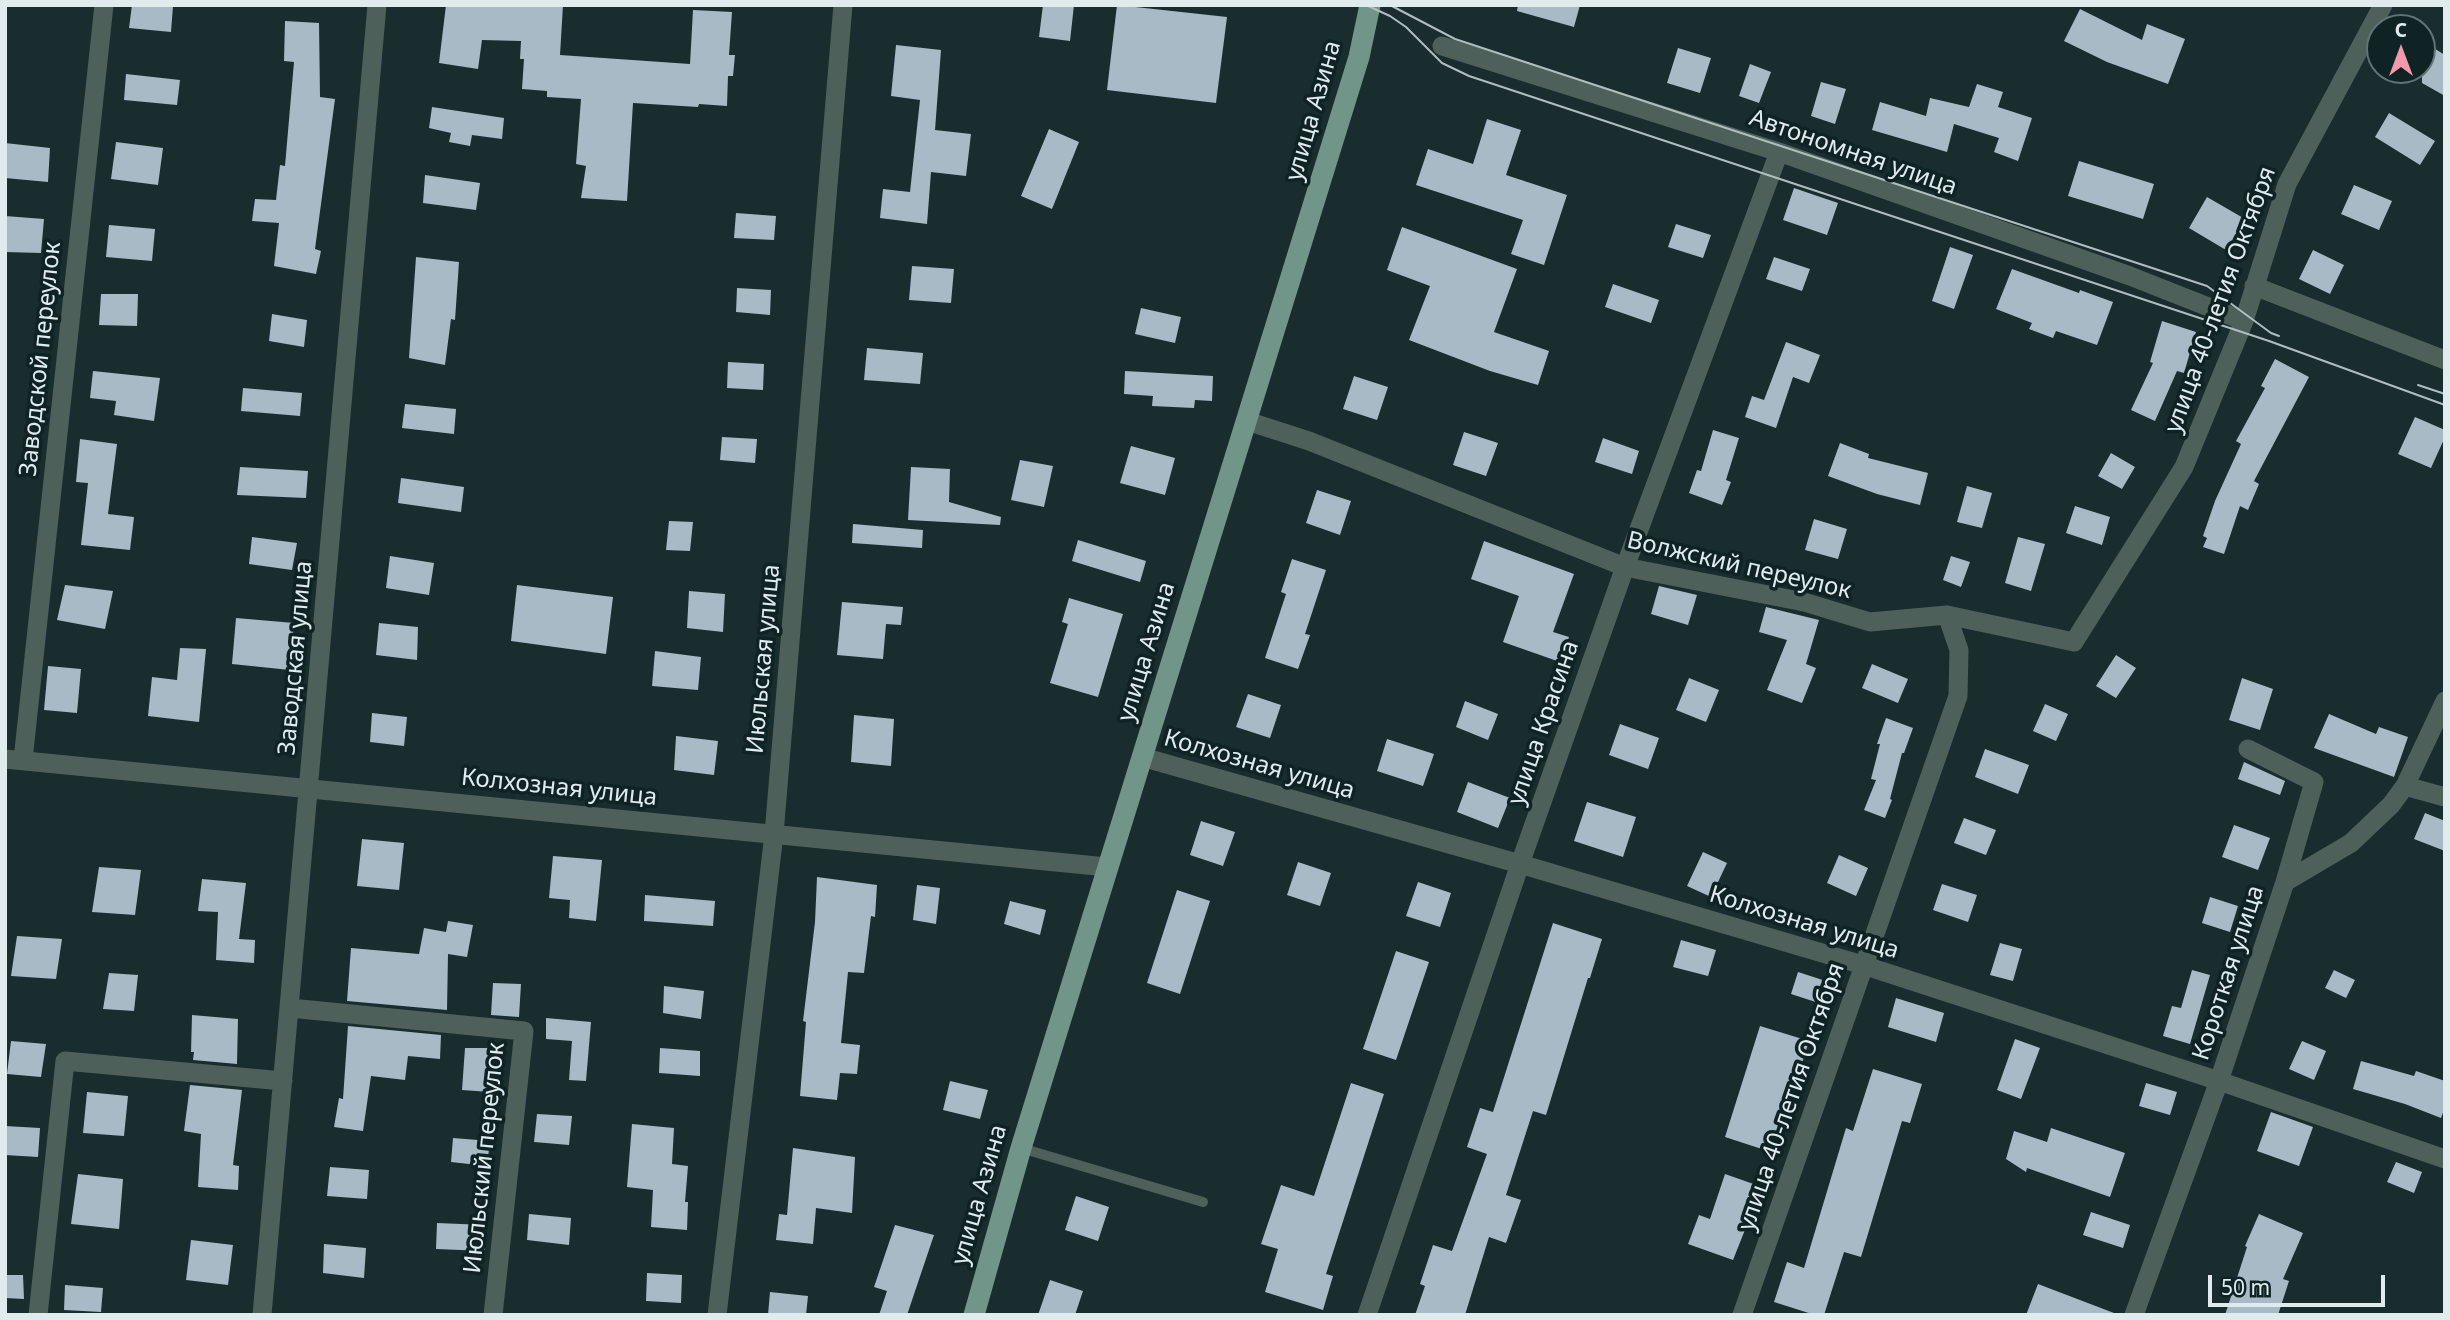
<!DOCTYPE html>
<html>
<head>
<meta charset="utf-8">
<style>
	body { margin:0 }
	#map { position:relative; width:2450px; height:1320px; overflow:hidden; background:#192d2f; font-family:"Noto Sans",sans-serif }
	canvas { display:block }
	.frame { position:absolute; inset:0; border:7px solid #dfebec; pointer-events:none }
	.north { position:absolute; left:2366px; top:14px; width:70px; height:70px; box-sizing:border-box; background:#0f2325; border:2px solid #627375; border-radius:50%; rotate:0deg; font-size:19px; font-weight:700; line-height:28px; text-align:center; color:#dfebec }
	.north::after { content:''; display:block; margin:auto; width:24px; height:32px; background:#f29aac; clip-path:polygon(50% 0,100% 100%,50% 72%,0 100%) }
	.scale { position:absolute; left:2208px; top:1275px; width:177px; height:32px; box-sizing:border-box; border:4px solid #dfebec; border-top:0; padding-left:9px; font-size:21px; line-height:24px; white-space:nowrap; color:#dfebec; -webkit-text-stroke:5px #0f2325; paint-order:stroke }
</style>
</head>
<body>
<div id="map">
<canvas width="2450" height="1320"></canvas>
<div class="frame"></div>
<div class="north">С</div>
<div class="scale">50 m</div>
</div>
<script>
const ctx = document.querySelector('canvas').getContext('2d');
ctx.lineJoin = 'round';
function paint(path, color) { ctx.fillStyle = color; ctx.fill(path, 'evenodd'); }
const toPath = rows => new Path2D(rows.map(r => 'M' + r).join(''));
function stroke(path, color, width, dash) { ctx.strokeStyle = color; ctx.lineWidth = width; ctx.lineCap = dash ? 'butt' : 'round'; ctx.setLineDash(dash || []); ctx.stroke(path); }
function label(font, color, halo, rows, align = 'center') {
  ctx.font = font + ' "Noto Sans",sans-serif'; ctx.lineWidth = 7; ctx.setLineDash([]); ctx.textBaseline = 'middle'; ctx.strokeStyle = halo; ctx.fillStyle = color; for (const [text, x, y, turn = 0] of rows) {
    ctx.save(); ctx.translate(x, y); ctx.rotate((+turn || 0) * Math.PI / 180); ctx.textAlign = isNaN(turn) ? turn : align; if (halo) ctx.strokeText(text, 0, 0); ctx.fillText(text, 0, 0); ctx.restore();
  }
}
const building = toPath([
	[132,5,173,6,171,32,129,28],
	[446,5,563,5,560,55,690,64,693,10,732,12,729,55,735,55,733,76,728,76,727,106,699,104,698,107,633,103,627,201,581,198,586,166,576,164,581,99,547,97,547,91,522,89,524,59,520,59,521,41,482,40,478,69,439,63],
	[1043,5,1074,5,1070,41,1039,37],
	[1117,5,1227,17,1216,103,1107,90],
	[1518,5,1580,5,1574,27,1517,11],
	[2080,9,2142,40,2147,24,2185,39,2168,84,2107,62,2064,41],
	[285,21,319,23,320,97,335,99,315,249,321,251,316,274,274,266,279,223,252,221,255,199,276,200,280,165,285,166,294,62,284,61],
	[2422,41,2445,55,2445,96,2422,83],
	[896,45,941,50,935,130,971,134,966,176,931,172,927,224,880,218,883,189,910,192,920,100,891,96],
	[1678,48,1711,58,1700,93,1667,83],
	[1750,64,1771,72,1759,103,1739,96],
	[126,74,180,80,177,105,124,100],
	[1821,82,1846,89,1835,124,1811,116],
	[1977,84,2003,92,1998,107,2032,118,2018,161,1994,152,1999,138,1954,124,1947,152,1872,130,1880,102,1926,116,1930,98,1969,107],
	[432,107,504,118,502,139,472,135,470,146,449,142,451,133,429,128],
	[2389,113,2435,141,2420,165,2375,137],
	[1487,119,1521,130,1506,175,1567,195,1544,265,1511,254,1523,220,1416,185,1428,149,1473,164],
	[1049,129,1079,142,1052,209,1021,196],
	[116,142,163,148,158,185,111,179],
	[5,143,50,148,48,182,5,178],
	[2079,161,2154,184,2143,219,2068,196],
	[425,175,480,183,476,210,423,203],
	[2354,185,2392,201,2379,230,2341,214],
	[1794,188,1838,203,1827,235,1783,220],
	[2207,197,2245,219,2226,250,2189,228],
	[736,213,776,216,774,240,734,238],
	[5,216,44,219,41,253,5,252],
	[1676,224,1711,235,1703,258,1668,247],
	[109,225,155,229,152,261,106,257],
	[1402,227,1517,269,1494,332,1549,351,1538,385,1490,371,1409,340,1430,286,1387,270],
	[1950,247,1973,255,1954,309,1932,301],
	[2313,250,2344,265,2330,294,2299,279],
	[416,257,459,262,455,320,451,319,445,365,409,358],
	[1774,257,1810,269,1802,291,1766,279],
	[912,266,954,269,951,303,909,300],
	[2012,269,2079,293,2080,290,2113,302,2097,345,2056,331,2053,338,2029,329,2032,323,1996,309],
	[1613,284,1659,300,1651,323,1605,307],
	[737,288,771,290,770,315,736,312],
	[101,294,138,294,137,326,99,325],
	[1141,308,1181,317,1175,343,1135,334],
	[272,314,307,320,304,347,269,341],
	[2162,321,2196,332,2184,373,2177,371,2155,421,2131,410,2153,363,2150,362],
	[1786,342,1820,355,1809,383,1793,377,1776,428,1745,417,1752,396,1764,400],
	[867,348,923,353,920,384,864,380],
	[2275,359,2309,377,2254,481,2259,484,2248,510,2240,506,2224,554,2203,547,2207,538,2203,536,2215,501,2241,444,2236,441,2265,388,2261,386],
	[728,362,764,364,763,390,727,388],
	[93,371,160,378,154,421,114,415,116,401,90,398],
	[1125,371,1213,376,1212,401,1195,400,1194,408,1152,406,1153,396,1124,394],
	[1354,376,1388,387,1377,420,1343,409],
	[243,388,302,393,300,416,241,411],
	[405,404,456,409,454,434,402,428],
	[2415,417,2445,430,2445,437,2431,468,2398,454],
	[1713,430,1739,438,1726,480,1731,482,1722,505,1689,493,1697,470,1701,471],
	[1464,432,1498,443,1486,476,1453,465],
	[722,437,757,439,755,463,720,460],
	[1603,438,1639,451,1632,474,1595,462],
	[80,439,117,444,108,514,134,517,130,550,81,545,88,483,76,482],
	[1840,443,1869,454,1868,458,1928,473,1920,505,1877,494,1828,476],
	[1131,446,1175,458,1165,495,1120,483],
	[2111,453,2135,467,2122,489,2098,476],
	[1020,460,1053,466,1044,507,1011,500],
	[240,467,308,471,306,498,237,495],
	[911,467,950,469,949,502,1001,517,1000,525,908,520],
	[401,478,464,487,461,512,398,503],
	[1967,486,1992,493,1982,528,1957,522],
	[1317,490,1351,501,1340,535,1306,523],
	[2075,506,2110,517,2102,545,2066,533],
	[1814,519,1847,529,1838,559,1805,550],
	[669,521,693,522,690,551,666,550],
	[853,524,923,530,922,548,852,543],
	[252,537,297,543,292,570,249,564],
	[2018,537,2045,544,2031,591,2005,583],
	[1078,540,1146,561,1140,582,1072,561],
	[1484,541,1574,574,1553,632,1569,637,1560,662,1503,642,1519,596,1471,579],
	[390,556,434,563,429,595,386,588],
	[1951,556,1970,562,1961,587,1943,580],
	[1292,559,1326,570,1305,634,1310,635,1298,669,1265,658,1286,594,1281,592],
	[65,585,113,591,105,629,57,620],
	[517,585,613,597,606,654,511,641],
	[1659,586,1697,595,1688,625,1651,614],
	[689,591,725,594,723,632,687,628],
	[1069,598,1123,614,1098,697,1050,683,1068,624,1062,622],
	[842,602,903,607,901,625,886,624,883,659,837,655],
	[1766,607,1819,620,1806,664,1816,668,1802,703,1767,690,1787,640,1759,632],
	[236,618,294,623,290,670,232,664],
	[379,623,418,627,417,660,376,655],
	[180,648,206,649,199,722,148,716,152,677,177,680],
	[655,651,701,657,698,690,652,686],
	[2116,655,2136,668,2116,698,2096,686],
	[1872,664,1908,679,1898,703,1862,688],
	[48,666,81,669,77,713,44,710],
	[1689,678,1719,690,1706,722,1676,710],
	[2242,678,2273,689,2260,730,2229,720],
	[1248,694,1281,705,1270,738,1236,727],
	[1465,701,1498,714,1488,740,1456,727],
	[2045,704,2068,714,2056,741,2033,731],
	[372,713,407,717,404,746,370,742],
	[2329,714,2376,734,2379,727,2408,737,2394,777,2314,748],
	[854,715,894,719,891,766,851,762],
	[1886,718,1913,728,1904,753,1902,753,1890,799,1892,800,1885,818,1864,810,1876,780,1871,779,1880,744,1877,744],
	[1620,724,1659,738,1648,769,1609,755],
	[676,736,718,741,714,775,674,770],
	[1387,739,1434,754,1423,786,1377,771],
	[1985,749,2029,765,2018,794,1975,777],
	[2244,762,2285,781,2280,795,2238,779],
	[1468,782,1510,798,1498,828,1457,812],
	[1587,802,1636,817,1623,857,1574,841],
	[2425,813,2445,821,2445,851,2414,839],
	[1964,818,1996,830,1986,855,1954,843],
	[1201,821,1235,832,1223,866,1190,855],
	[2234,825,2270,838,2258,870,2222,857],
	[362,839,404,843,399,890,357,886],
	[1703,852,1727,863,1711,897,1687,886],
	[1839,855,1868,868,1856,896,1827,883],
	[553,856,602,860,596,921,569,918,570,900,549,898],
	[1298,862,1331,873,1320,906,1287,895],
	[99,867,141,870,135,915,92,912],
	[817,877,877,885,875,917,871,916,864,973,848,972,841,1043,860,1045,857,1074,840,1073,837,1100,800,1096,806,1022,803,1021,815,922],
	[202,879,246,883,239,939,255,940,254,963,216,960,218,912,198,911],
	[1418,882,1451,893,1440,927,1406,916],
	[1942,884,1977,895,1968,922,1933,910],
	[917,885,940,888,936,924,913,920],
	[1177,890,1210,901,1180,994,1147,983],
	[645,895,715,901,713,926,644,921],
	[2210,897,2238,906,2230,932,2202,923],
	[1010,901,1046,910,1040,935,1004,924],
	[448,921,473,925,467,957,448,954,447,1010,347,1001,351,948,419,954,424,928,446,932],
	[1553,923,1602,939,1590,978,1588,978,1546,1115,1533,1111,1506,1195,1521,1200,1506,1243,1489,1237,1465,1315,1415,1315,1425,1286,1420,1284,1433,1245,1452,1251,1487,1154,1467,1147,1480,1108,1493,1112],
	[17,936,62,939,56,979,11,976],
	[1681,940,1716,950,1708,976,1673,967],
	[2000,943,2022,949,2013,981,1990,975],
	[1396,951,1429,962,1396,1060,1363,1049],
	[2192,970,2210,975,2190,1044,2163,1036,2172,1006,2181,1008],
	[2334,970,2355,980,2346,998,2325,988],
	[1798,972,1835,984,1828,1006,1791,994],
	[109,973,138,975,134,1011,103,1009],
	[493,983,521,984,519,1017,491,1015],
	[664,986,704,991,701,1019,663,1013],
	[1896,998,1944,1013,1936,1042,1888,1027],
	[192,1015,238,1019,237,1064,193,1060,194,1052,191,1052],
	[546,1018,591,1022,586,1081,569,1080,572,1041,546,1039],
	[348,1026,441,1035,440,1059,408,1056,405,1080,371,1076,363,1131,334,1127,339,1098,343,1099],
	[1760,1026,1809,1041,1774,1153,1725,1137],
	[2015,1039,2040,1048,2021,1099,1997,1090],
	[11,1041,46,1044,41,1077,7,1074],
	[2302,1041,2326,1051,2314,1080,2289,1069],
	[465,1048,492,1048,490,1092,462,1090],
	[660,1048,700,1051,700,1076,659,1073],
	[2361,1061,2414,1076,2416,1071,2445,1081,2445,1107,2441,1118,2405,1104,2353,1089],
	[1873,1069,1922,1084,1910,1123,1902,1121,1861,1257,1844,1252,1824,1315,1815,1315,1774,1302,1787,1262,1804,1268,1846,1128,1853,1131],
	[950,1081,988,1090,980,1119,943,1110],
	[1351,1083,1384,1094,1326,1274,1333,1276,1323,1310,1265,1292,1278,1249,1261,1244,1281,1185,1314,1196],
	[2146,1083,2177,1092,2170,1115,2139,1106],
	[190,1085,242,1090,233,1165,239,1166,238,1190,198,1187,201,1134,184,1131],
	[87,1092,128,1096,124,1136,83,1133],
	[2271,1112,2313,1127,2299,1166,2257,1151],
	[537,1114,572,1116,569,1145,534,1142],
	[632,1124,674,1128,672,1164,688,1166,685,1202,688,1202,687,1230,651,1227,653,1190,627,1187],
	[5,1126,40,1128,38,1157,5,1155],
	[2051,1128,2125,1153,2110,1197,2027,1168,2026,1172,2006,1159,2014,1131,2047,1142],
	[453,1138,490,1141,487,1166,451,1162],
	[793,1148,855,1157,852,1213,816,1208,813,1244,776,1240,779,1214,787,1215],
	[2396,1162,2422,1172,2414,1193,2387,1182],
	[330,1167,369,1170,367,1199,327,1196],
	[78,1174,123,1179,119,1229,71,1224],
	[1725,1174,1762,1187,1733,1260,1688,1244,1699,1215,1710,1219],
	[1076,1196,1109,1207,1098,1241,1065,1230],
	[2091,1212,2130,1225,2123,1248,2083,1235],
	[529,1214,571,1218,569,1245,527,1240],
	[2259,1214,2303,1233,2283,1279,2289,1281,2278,1315,2225,1315,2247,1247,2245,1246],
	[437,1223,485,1225,485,1251,436,1249],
	[895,1225,934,1235,907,1315,879,1315,887,1291,874,1287],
	[191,1240,233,1245,228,1285,186,1280],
	[324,1244,366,1248,364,1278,323,1273],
	[647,1273,682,1275,681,1303,646,1301],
	[5,1275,23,1275,24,1299,5,1298],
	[1050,1280,1083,1291,1075,1315,1038,1315],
	[2038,1284,2114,1313,2113,1315,2026,1315],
	[65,1285,103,1288,101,1312,64,1310],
	[770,1292,808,1296,806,1315,768,1315]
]);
const lane = toPath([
	[1021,1148,1203,1202]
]);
const street = toPath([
	[1442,46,1779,152,2130,276,2244,321],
	[2254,286,2445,360],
	[1247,421,1309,441,1625,567,1804,602,1870,622,1947,615,2074,642,2184,467,2244,321,2287,184,2383,5],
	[2248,749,2314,782,2285,882],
	[1142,757,1520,864,1863,965,2219,1081,2445,1159],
	[5,759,1107,867],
	[23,760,104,5],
	[2405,786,2445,797],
	[290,1008,524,1031,493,1315],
	[38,1315,65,1061,283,1081],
	[262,1315,377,5],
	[717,1315,774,834,843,5],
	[1367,1315,1520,864,1625,567,1779,152],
	[1742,1315,1958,696,1959,650,1947,615],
	[2134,1315,2219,1081,2285,882,2351,843,2391,805,2405,786,2445,701]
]);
const primary = toPath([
	[974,1315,1021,1148,1359,57,1370,5]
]);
const tram = toPath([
	[1366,5,1390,16,1406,27,1442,63,1469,76,2269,341,2445,405],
	[1390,5,1455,39,2207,286,2271,333,2279,336],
	[2418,385,2445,394]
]);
const streetNames = [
	["улица Азина",1314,111,-74],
	["Автономная улица",1853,153,19],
	["улица 40-летия Октября",2221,300,-70],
	["Заводской переулок",41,359,-84],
	["Волжский переулок",1739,566,13],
	["улица Азина",1147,652,-73],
	["Заводская улица",296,658,-85],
	["Июльская улица",764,659,-85],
	["улица Красина",1544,723,-71],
	["Колхозная улица",1259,765,16],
	["Колхозная улица",559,788,6],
	["Колхозная улица",1804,923,17],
	["Короткая улица",2229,973,-72],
	["улица 40-летия Октября",1792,1097,-71],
	["Июльский переулок",485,1158,-84],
	["улица Азина",980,1195,-74]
];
paint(building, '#a8bac5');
stroke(lane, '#4e605a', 10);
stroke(street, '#4e605a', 19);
stroke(primary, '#719689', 21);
stroke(tram, '#afbdbe', 2);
label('24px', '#dfebec', '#0f2325', streetNames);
</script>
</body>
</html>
